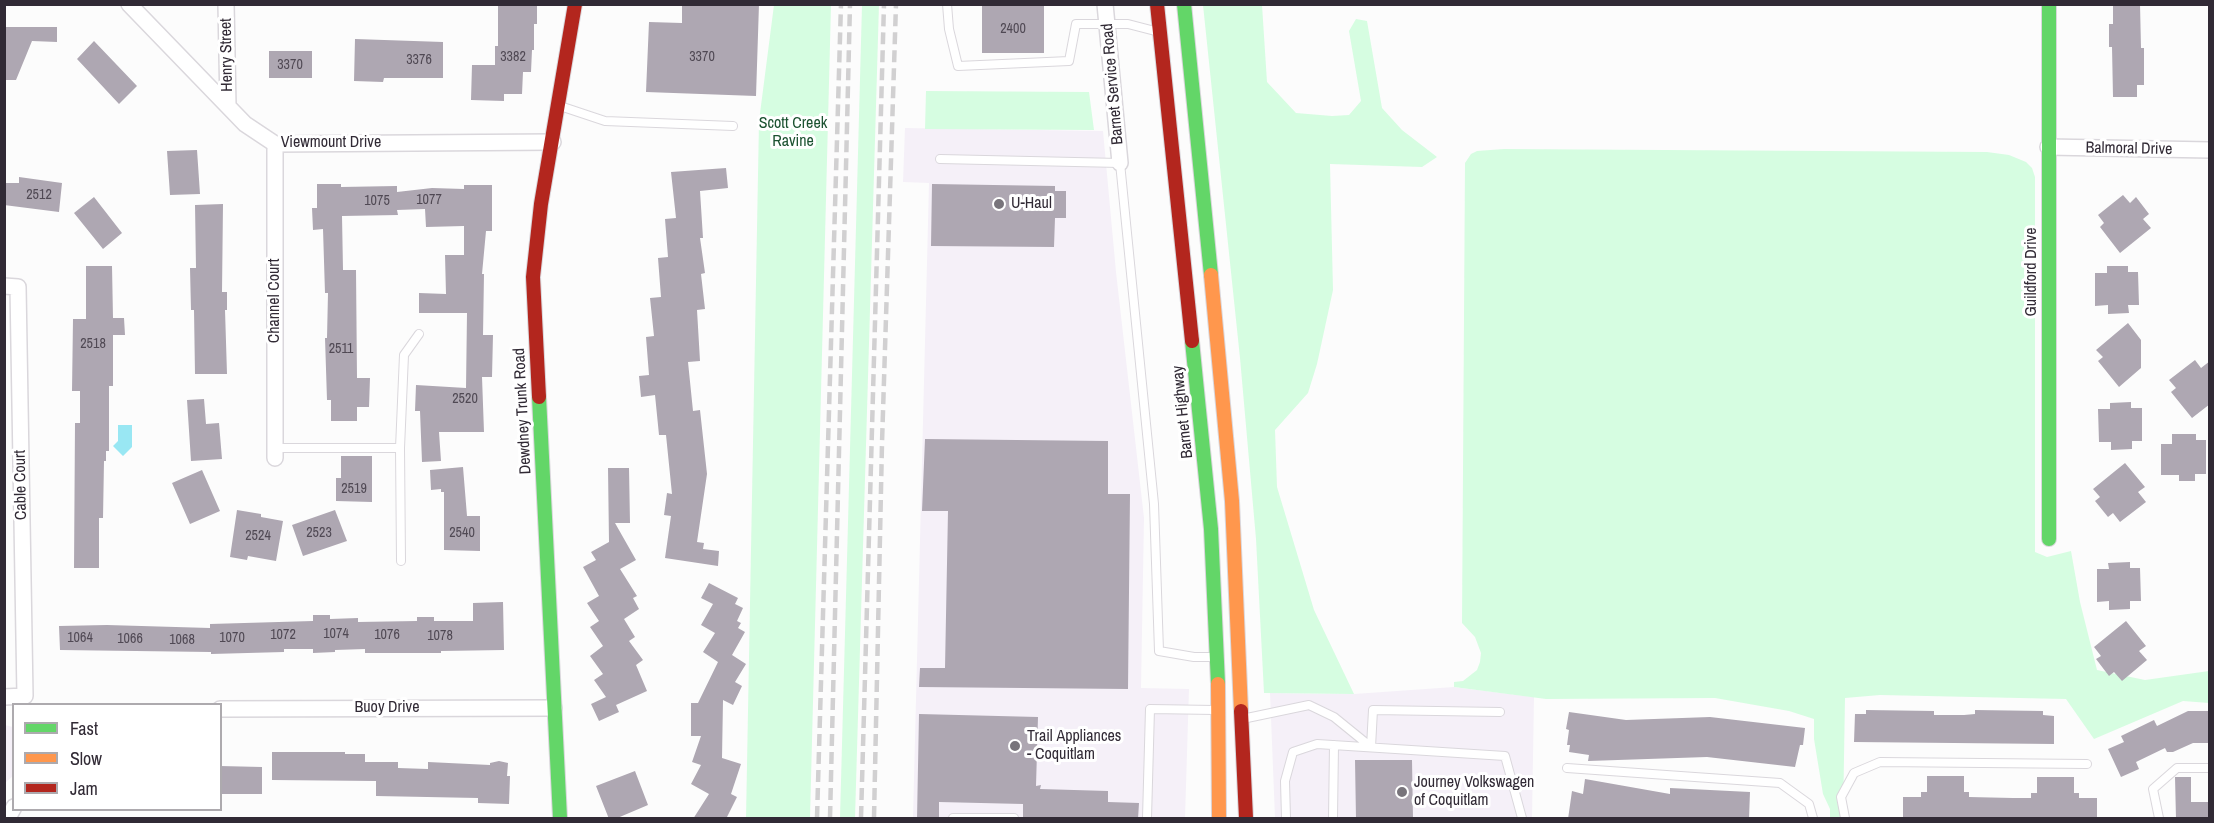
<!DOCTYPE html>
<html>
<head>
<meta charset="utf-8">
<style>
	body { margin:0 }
	#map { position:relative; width:2214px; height:823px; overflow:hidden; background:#fcfcfc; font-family:"Archivo Narrow",sans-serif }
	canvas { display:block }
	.frame { position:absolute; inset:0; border:6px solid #312a35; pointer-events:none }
	.legend { position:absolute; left:12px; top:703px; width:210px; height:108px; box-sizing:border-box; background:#fff; border:2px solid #adaaae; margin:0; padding:8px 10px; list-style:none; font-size:18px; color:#312a35 }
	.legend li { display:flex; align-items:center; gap:12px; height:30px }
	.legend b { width:30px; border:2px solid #adaaae }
</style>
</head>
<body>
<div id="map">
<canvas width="2214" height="823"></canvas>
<div class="frame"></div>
<ul class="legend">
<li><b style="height:8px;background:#63d668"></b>Fast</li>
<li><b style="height:8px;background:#ff974d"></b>Slow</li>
<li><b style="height:8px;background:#b3261e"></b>Jam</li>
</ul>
</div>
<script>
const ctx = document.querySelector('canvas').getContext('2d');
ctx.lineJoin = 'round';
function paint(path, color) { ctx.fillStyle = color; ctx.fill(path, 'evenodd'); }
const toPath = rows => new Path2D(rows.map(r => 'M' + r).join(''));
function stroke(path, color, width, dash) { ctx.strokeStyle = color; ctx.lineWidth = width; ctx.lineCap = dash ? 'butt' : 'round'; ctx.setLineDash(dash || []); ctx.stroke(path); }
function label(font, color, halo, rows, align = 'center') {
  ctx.font = font + ' "Archivo Narrow",sans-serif'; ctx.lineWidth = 6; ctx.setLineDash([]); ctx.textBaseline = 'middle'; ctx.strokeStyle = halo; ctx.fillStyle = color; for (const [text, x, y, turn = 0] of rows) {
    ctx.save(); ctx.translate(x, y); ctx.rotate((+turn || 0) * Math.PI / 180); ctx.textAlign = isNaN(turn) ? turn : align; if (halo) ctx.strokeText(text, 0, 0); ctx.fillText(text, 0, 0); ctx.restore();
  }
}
const built = toPath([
	[905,128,1103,131,1116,272,1144,518,1141,688,1189,689,1185,818,913,818,929,183,903,182],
	[1454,687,1534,697,1532,818,1275,818,1270,693,1354,694],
	[5,725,13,727,14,775,5,783]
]);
const green = toPath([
	[879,4,855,818,840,818,862,5],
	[774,5,831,5,810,818,746,818,759,121],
	[1203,5,1262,5,1267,82,1296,113,1332,116,1349,115,1361,101,1349,31,1356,19,1367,21,1382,108,1402,130,1437,157,1422,167,1330,164,1333,290,1317,364,1308,393,1275,430,1277,487,1314,610,1354,694,1264,693,1256,539,1240,358],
	[926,91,1089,92,1094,130,925,129],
	[1504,149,1987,152,2009,155,2026,162,2032,168,2035,177,2035,552,2047,557,2071,551,2080,602,2097,670,2145,680,2209,671,2209,703,2183,701,2094,739,2066,699,1880,695,1845,698,1843,818,1830,818,1830,809,1823,794,1814,739,1814,719,1789,711,1715,698,1546,699,1454,687,1454,682,1463,681,1477,670,1480,662,1481,653,1475,637,1462,623,1465,163,1471,154,1477,151]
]);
const water = toPath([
	[118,425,132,425,132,447,123,456,113,446,118,441]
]);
const building = toPath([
	[498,4,537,4,537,24,534,24,534,50,532,50,531,72,523,72,522,94,504,94,504,101,471,100,472,65,495,65,495,46,498,46],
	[682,4,759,4,756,96,646,92,649,22,682,23],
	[982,4,1044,4,1044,53,982,53],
	[2113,4,2140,4,2141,48,2144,48,2144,85,2137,85,2137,97,2113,97,2112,47,2109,47,2109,24,2113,24],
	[4,27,57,27,57,42,32,41,16,80,4,80],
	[355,39,443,42,443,78,384,78,383,82,354,81],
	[94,41,137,86,119,104,77,59],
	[269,51,312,51,312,78,269,78],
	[197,150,200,194,170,195,167,151],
	[726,168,728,188,700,191,703,238,700,238,705,273,701,274,705,309,697,310,700,361,688,362,693,411,700,410,707,474,697,542,704,543,703,549,719,551,718,566,665,558,671,516,664,515,667,493,672,494,666,435,659,435,655,395,641,397,639,376,649,375,646,337,654,336,650,298,661,297,658,258,668,257,665,219,676,218,671,172],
	[19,177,62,183,59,212,4,205,4,183,19,183],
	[317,184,341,184,341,187,397,186,397,192,432,188,464,189,464,185,492,185,492,231,486,231,482,274,484,274,483,335,493,335,492,377,482,377,484,432,439,432,441,461,422,462,420,411,415,411,416,385,466,388,467,313,419,313,419,293,446,294,445,255,464,255,464,226,426,227,425,209,397,210,398,215,342,216,343,270,356,270,357,378,370,378,369,407,357,407,357,421,331,421,331,400,327,400,325,338,327,338,328,293,325,293,323,229,313,230,312,208,317,208],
	[932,184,1055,186,1055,191,1066,191,1066,218,1055,218,1054,247,931,246],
	[2123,195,2130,203,2136,197,2149,214,2143,219,2151,228,2120,253,2100,227,2104,223,2098,215],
	[94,197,122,233,103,249,74,213],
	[223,204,222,292,227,292,227,310,225,310,227,374,195,374,194,310,191,310,190,268,196,268,195,205],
	[86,266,112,266,113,318,124,318,125,335,113,335,113,386,109,386,109,451,106,451,106,461,104,461,103,518,99,518,99,568,74,568,75,423,80,423,80,391,72,391,73,319,86,319],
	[2107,266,2128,266,2128,272,2138,272,2139,305,2128,305,2129,313,2108,314,2108,305,2095,306,2095,273,2107,273],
	[2128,323,2141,340,2141,368,2119,387,2098,361,2103,357,2096,350],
	[2195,360,2201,368,2210,361,2210,404,2192,418,2171,392,2176,388,2169,380],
	[204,399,206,424,219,423,222,459,191,461,187,400],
	[2131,402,2131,408,2142,408,2142,441,2132,441,2132,449,2111,450,2111,442,2099,442,2098,409,2110,409,2110,403],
	[2172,434,2196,434,2196,440,2206,440,2206,474,2195,474,2195,481,2179,481,2179,475,2161,475,2161,444,2172,444],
	[925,439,1108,441,1108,494,1130,494,1128,689,919,687,920,668,945,668,948,511,922,511],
	[341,456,372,456,372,502,336,501,336,478,341,478],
	[2125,463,2145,487,2138,492,2146,502,2120,522,2113,513,2108,517,2095,501,2100,497,2093,489],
	[463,467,467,516,480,516,480,551,444,550,444,492,441,492,441,489,431,490,430,470],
	[608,468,629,468,630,523,615,523,636,560,620,569,637,596,633,598,639,609,624,619,635,637,629,641,643,660,636,665,647,691,616,705,619,712,599,721,591,704,606,697,594,680,603,674,590,656,603,646,590,627,599,621,587,603,599,596,583,567,596,560,591,552,609,542],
	[202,470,220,511,190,524,172,483],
	[237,510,261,514,261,517,283,521,276,561,248,556,247,560,230,557],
	[335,510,347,541,303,556,292,525],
	[2130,562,2130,568,2140,568,2141,601,2130,601,2130,609,2109,610,2109,601,2097,602,2097,569,2109,569,2108,563],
	[709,583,738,598,735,604,743,608,737,621,741,623,738,628,745,632,732,655,746,664,735,682,742,686,733,705,723,700,722,758,741,764,731,794,737,797,726,819,693,819,709,794,691,784,701,765,692,762,701,736,691,736,691,703,698,703,718,662,703,652,715,633,701,625,713,604,701,598],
	[503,602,504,650,441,651,441,653,365,653,365,649,335,650,335,652,313,653,313,649,284,649,284,652,211,654,211,652,60,650,59,626,107,625,210,628,210,624,313,621,313,615,330,615,330,619,358,618,358,622,417,621,417,617,434,617,434,621,473,621,473,603],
	[2126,621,2146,646,2139,651,2147,660,2122,681,2114,672,2109,676,2096,659,2101,656,2094,647],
	[1866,710,1934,711,1934,715,1964,715,1975,714,1975,710,2043,711,2043,715,2054,716,2054,744,1854,742,1855,714,1866,714],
	[2188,711,2210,711,2210,743,2193,743,2173,752,2167,752,2165,748,2136,762,2139,769,2121,777,2108,749,2124,742,2121,736,2154,720,2157,726],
	[1569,712,1626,720,1710,717,1805,728,1803,745,1800,745,1795,767,1707,757,1588,761,1589,755,1569,752,1570,745,1567,745,1569,730,1566,729],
	[919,714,1038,717,1036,786,1041,785,1040,789,1108,791,1108,802,1139,803,1138,819,1023,819,1023,804,939,802,939,819,917,819],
	[272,752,345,752,345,754,365,754,365,762,398,762,398,768,428,769,428,762,490,765,490,763,499,761,508,763,507,776,510,776,509,804,478,803,478,798,376,796,376,781,272,780],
	[1355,760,1412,760,1413,819,1356,819],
	[220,766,262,767,262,794,220,794],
	[635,771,648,805,615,819,609,819,596,786],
	[1927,776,1964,776,1964,792,1969,792,1969,797,2013,798,2031,798,2031,793,2037,793,2037,777,2074,777,2074,793,2079,793,2079,798,2097,798,2097,819,1903,819,1903,797,1921,797,1921,792,1927,792],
	[2175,777,2191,777,2191,802,2210,802,2210,819,2176,819],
	[1585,779,1670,794,1670,788,1750,792,1749,819,1568,819,1572,791,1583,794]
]);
const lane = toPath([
	[947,4,949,29,958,66,1069,61,1076,24,1128,24,1155,31],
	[560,106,605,121,733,126],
	[940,159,1120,163,1154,504,1159,651,1194,657,1213,657],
	[275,448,400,448],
	[401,561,400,448,404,355,419,334],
	[1247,718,1309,705,1334,717,1371,747,1373,710,1500,712],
	[1567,768,1780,783,1809,804,1813,818],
	[953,818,1014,818],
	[1147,818,1150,709,1215,710],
	[1286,818,1285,781,1293,752,1317,744,1505,756,1522,818],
	[1333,818,1334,745],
	[1845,818,1841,797,1854,773,1880,762,2087,764],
	[2159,818,2153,789,2177,768,2210,768]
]);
const street = toPath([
	[129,4,245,124,275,144,553,142],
	[226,4,228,106],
	[1105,4,1120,163],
	[275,144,275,458],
	[2048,147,2210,150],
	[4,286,18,287,25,696],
	[4,697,25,696],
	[220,709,554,708],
	[8,818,14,807]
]);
const fast = toPath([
	[1184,4,1211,275],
	[2049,4,2049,539],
	[1192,341,1211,529,1218,684],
	[539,397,560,818]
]);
const slow = toPath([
	[1211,275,1232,501,1241,711],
	[1218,684,1219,818]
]);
const jam = toPath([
	[1157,4,1192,341],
	[539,397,533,277,541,204,575,4],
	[1241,711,1246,818]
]);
const rail = toPath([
	[817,818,841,4],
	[830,818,850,4],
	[861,818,884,4],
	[874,818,882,443,896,4]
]);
const markers = [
	[999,204,6,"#78747b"],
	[1015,746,6,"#78747b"],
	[1402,792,6,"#78747b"]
];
const numberNames = [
	["2400",1013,29],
	["3382",513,57],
	["3370",702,57],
	["3376",419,60],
	["3370",290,65],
	["2512",39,195],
	["1077",429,200],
	["1075",377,201],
	["2518",93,344],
	["2511",341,349],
	["2520",465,399],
	["2519",354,489],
	["2523",319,533],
	["2540",462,533],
	["2524",258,536],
	["1074",336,634],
	["1072",283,635],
	["1076",387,635],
	["1078",440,636],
	["1064",80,638],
	["1070",232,638],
	["1066",130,639],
	["1068",182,640]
];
const streetNames = [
	["Henry Street",227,55,-91],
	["Barnet Service Road",1113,84,-95],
	["Viewmount Drive",331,143],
	["Balmoral Drive",2129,149,1],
	["Guildford Drive",2032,272,-90],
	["Channel Court",275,301,-90],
	["Dewdney Trunk Road",523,411,-93],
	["Barnet Highway",1183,412,-96],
	["Cable Court",21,485,-91],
	["Buoy Drive",387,708]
];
const parkNames = [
	["Scott Creek",793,124],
	["Ravine",793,142]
];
const poiNames = [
	["U-Haul",1011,204],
	["Trail Appliances",1027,737],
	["- Coquitlam",1027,755],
	["Journey Volkswagen",1414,783],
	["of Coquitlam",1414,801]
];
paint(built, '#f5f0f8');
paint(green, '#d6fde1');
paint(water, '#99e7f3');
paint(building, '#aea7b2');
stroke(lane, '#dad7dc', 10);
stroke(street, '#dad7dc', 18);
stroke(fast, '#dad7dc', 16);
stroke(slow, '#dad7dc', 16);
stroke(jam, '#dad7dc', 16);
stroke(lane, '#fff', 8);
stroke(street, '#fff', 15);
stroke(fast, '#63d668', 14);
stroke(slow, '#ff974d', 14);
stroke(jam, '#b3261e', 14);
stroke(rail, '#d1d0d1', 4.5, [12, 6]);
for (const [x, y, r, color] of markers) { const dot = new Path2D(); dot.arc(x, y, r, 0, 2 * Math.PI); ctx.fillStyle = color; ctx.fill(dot); stroke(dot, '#fff', 2); }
label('14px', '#504954', null, numberNames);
label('16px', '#312a35', '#fff', streetNames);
label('16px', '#1c5231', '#fff', parkNames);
label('16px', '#312a35', '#fff', poiNames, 'left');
</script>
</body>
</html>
